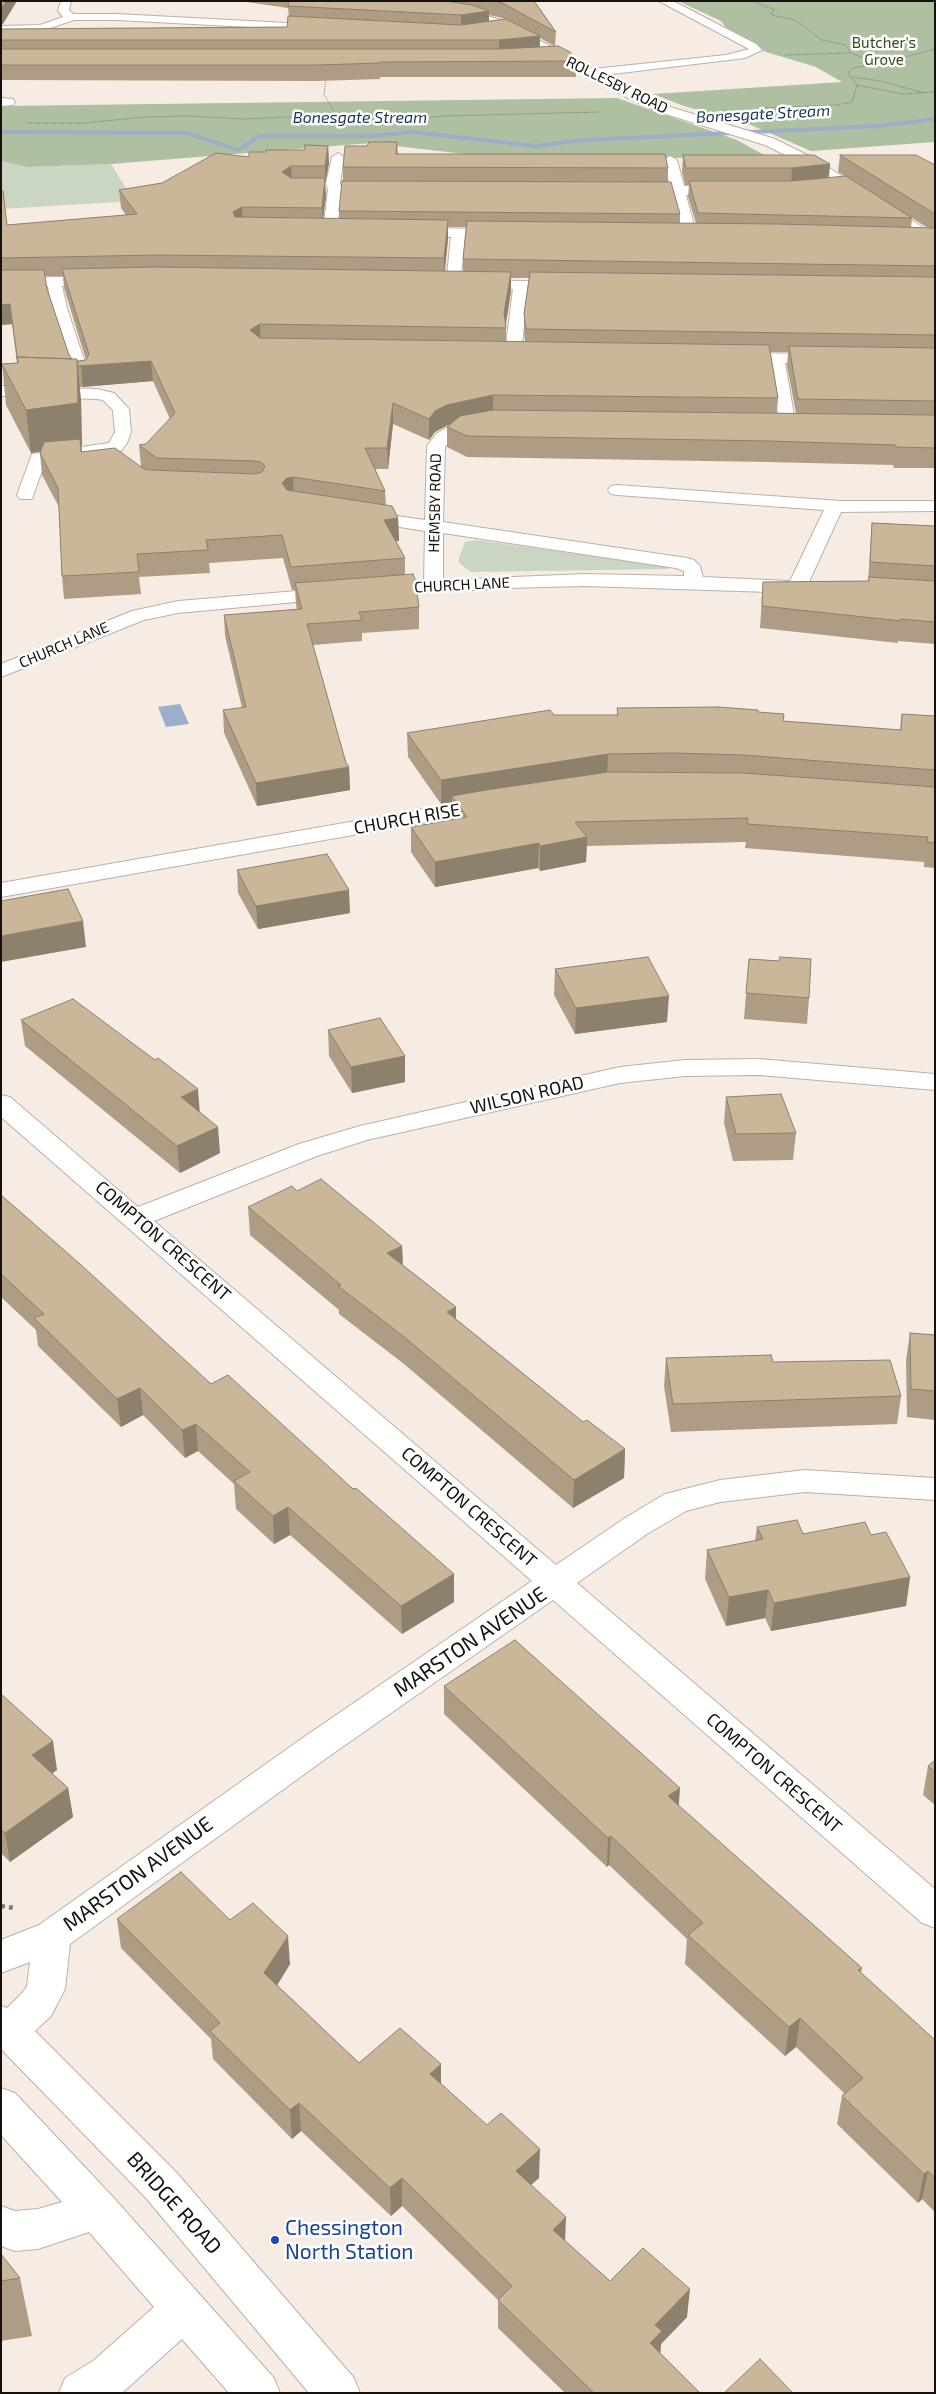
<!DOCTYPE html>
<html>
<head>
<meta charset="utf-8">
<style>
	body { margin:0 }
	#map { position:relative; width:936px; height:2394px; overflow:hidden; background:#f7ece3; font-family:"Exo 2",sans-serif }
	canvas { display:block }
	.frame { position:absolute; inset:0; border:2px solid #14110e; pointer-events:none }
</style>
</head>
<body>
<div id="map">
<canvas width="936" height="2394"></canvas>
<div class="frame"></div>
</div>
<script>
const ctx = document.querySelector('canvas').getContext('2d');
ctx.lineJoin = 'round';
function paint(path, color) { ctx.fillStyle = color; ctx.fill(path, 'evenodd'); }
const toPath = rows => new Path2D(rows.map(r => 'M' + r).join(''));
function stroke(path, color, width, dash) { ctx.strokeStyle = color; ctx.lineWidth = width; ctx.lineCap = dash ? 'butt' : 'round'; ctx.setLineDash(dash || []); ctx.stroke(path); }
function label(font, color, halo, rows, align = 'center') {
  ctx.font = font + ' "Exo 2",sans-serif'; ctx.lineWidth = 5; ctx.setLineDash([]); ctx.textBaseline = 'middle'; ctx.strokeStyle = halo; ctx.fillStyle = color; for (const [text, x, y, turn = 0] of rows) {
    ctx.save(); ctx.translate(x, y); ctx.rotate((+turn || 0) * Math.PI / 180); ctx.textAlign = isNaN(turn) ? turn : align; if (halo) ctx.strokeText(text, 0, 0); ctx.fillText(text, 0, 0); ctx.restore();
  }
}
const green = toPath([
	[1,161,27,167,111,164,134,201,1,209],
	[476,540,645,563,666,567,670,569,471,572,459,563,459,557,465,542]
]);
const forest = toPath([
	[678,1,935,1,935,142,811,151,751,125,684,106,653,94,842,82,816,67,766,52,728,30,721,21],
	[617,98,737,140,766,156,524,161,371,143,111,164,27,167,1,161,1,106]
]);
const water = toPath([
	[180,704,189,724,166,727,158,707]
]);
const stream = toPath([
	[935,117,935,121,879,128,584,142,536,148,412,134,373,138,260,138,239,152,187,135,1,134,1,130,188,131,238,148,259,134,373,134,412,130,536,144,584,138,879,124,935,117]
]);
const pathFar1 = toPath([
	[752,1,775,10,771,13,772,15,795,20,822,40,846,45,851,53,879,64,852,68,848,74,857,85],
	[785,55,851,53],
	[879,64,935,49],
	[850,77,881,81,924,93],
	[326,78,324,94,337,118],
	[763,108,837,105,852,102,857,85,903,94,935,92],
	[27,123,85,123,145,117,188,116,246,119,289,117,400,120,443,116,600,112]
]);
const path = toPath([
	[1,1906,14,1908]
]);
const minor = toPath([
	[61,1,71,1,69,10,73,14,117,14,325,25,331,28,325,31,117,20,74,20,41,31,1,32,1,26,40,25,63,17,58,11,61,1],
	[376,1,404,1,473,12,501,20,593,69,726,55,749,49,659,1,673,1,756,44,762,50,745,58,604,75,667,106,775,139,815,159,935,235,935,245,805,165,765,145,659,112,630,99,493,24,472,18,381,4,376,1],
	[1,98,13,99,15,102,13,105,1,106,1,98],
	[338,153,344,157,340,183,342,190,337,228,358,229,360,232,353,236,330,236,323,232,328,190,326,183,332,157,338,153],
	[670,156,677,160,684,186,727,187,734,191,727,195,686,195,697,236,695,239,685,239,683,236,672,194,637,194,630,190,637,186,670,186,663,160,670,156],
	[411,228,503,229,510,233,503,237,465,237,460,284,453,288,446,284,451,237,406,235,404,232,411,228],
	[54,277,100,277,107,281,100,285,62,286,67,308,89,375,87,378,81,380,75,378,73,375,51,308,48,286,1,287,1,279,54,277],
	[473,280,570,282,572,285,570,288,565,289,528,289,522,345,523,350,547,352,549,355,547,358,511,358,506,345,513,289,468,287,466,284,468,281,473,280],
	[734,353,826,354,832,356,834,359,832,362,826,364,785,363,796,427,794,431,788,432,782,431,780,427,769,363,728,361,726,358,728,355,734,353],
	[1,386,97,389,114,393,129,409,131,432,127,443,121,451,95,457,45,462,32,499,20,499,17,495,32,454,109,443,115,432,113,410,103,400,97,399,1,396,1,386],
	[483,420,489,421,491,425,489,429,459,435,445,446,443,522,687,558,694,560,700,566,703,577,790,581,824,510,617,495,611,494,608,490,611,486,617,485,841,501,935,501,935,511,841,512,808,584,810,587,808,591,801,593,585,586,506,588,380,596,373,594,370,590,373,586,380,584,424,582,425,531,362,521,356,520,353,516,356,512,362,511,425,520,427,446,436,434,448,427,483,420],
	[443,533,676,568,684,571,684,576,585,574,443,580,443,533],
	[332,588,339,590,342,594,339,598,178,613,144,620,1,677,1,664,132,611,178,601,332,588],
	[487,798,495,800,498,805,495,810,1,897,1,883,487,798],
	[759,1059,935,1074,935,1090,759,1075,685,1076,620,1083,367,1140,317,1156,154,1221,556,1565,625,1518,665,1494,720,1480,805,1470,935,1478,935,1500,805,1492,720,1502,686,1511,647,1534,577,1583,935,1889,935,1928,922,1923,553,1600,328,1757,70,1944,65,1989,51,2016,35,2031,176,2172,354,2378,360,2393,309,2393,146,2198,1,2049,1,2006,7,2008,23,1992,27,1986,30,1962,1,1973,1,1940,39,1925,304,1737,532,1581,1,1117,1,1095,10,1097,138,1207,299,1144,360,1126,620,1067,685,1060,759,1059],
	[1,2088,15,2093,112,2196,274,2378,280,2393,229,2393,182,2339,122,2393,59,2393,65,2378,93,2361,154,2307,89,2232,38,2249,15,2251,1,2246,1,2206,15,2211,38,2209,62,2202,1,2135,1,2088]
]);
const wall = toPath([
	[240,1,534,1,556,32,555,46,576,61,576,77,380,77,380,79,317,81,1,80,1,29,287,27,289,16,288,8],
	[489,15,502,18,504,19,489,21],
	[540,38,554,46,540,47],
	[397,142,398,154,668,168,668,182,680,214,680,223,696,223,688,197,689,185,685,185,682,172,683,155,830,164,829,178,855,182,838,172,840,155,935,165,935,468,894,468,893,465,767,462,467,457,447,447,447,427,449,425,435,432,429,440,393,424,388,469,375,469,385,491,386,505,398,518,399,541,396,541,405,558,405,575,419,607,419,629,362,633,362,641,313,645,346,763,349,767,350,790,257,806,224,733,223,710,242,708,225,636,224,615,297,609,296,605,295,590,292,590,283,558,209,563,210,573,139,577,141,594,64,599,62,576,59,507,42,475,40,453,41,451,31,453,6,405,2,364,17,363,12,324,1,325,1,191,7,225,126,215,121,208,119,190,162,183,249,157,266,152,305,150,328,146,329,163,325,184,326,196,323,218,339,219,339,211,343,181,343,167,367,146],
	[912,218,928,228,911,228],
	[448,227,466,227,463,259,463,271,445,271,448,239],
	[45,276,63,276,64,288,86,360,78,361,72,359,69,355,47,289],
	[511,278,529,278,524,314,524,333,525,341,506,341,506,324,511,291],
	[770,352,788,352,787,366,796,413,777,413,778,398],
	[153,381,170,419,146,444,139,445,141,466,82,452,81,400,79,387],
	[872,523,935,526,935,644,898,641,898,643,760,628,763,582,868,581],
	[617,708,758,712,783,721,900,730,902,714,935,716,935,868,924,867,924,862,745,848,746,842,587,846,586,862,540,871,538,868,435,887,411,852,411,827,452,820,452,802,441,804,408,757,407,733,554,715,617,715],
	[237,870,350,913,258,929,238,893],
	[749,959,779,961,809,998,807,1024,744,1019],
	[555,969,667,1022,575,1034,554,995],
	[21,1020,200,1112,220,1153,180,1173,25,1046],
	[328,1030,405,1056,405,1082,352,1093,329,1056],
	[726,1097,796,1133,793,1160,733,1161,724,1123],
	[297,1191,402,1246,403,1265,456,1307,456,1319,583,1422,625,1449,624,1478,573,1508,404,1364,339,1314,339,1310,250,1235,248,1207],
	[1,1195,211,1384,353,1489,454,1574,454,1602,402,1634,290,1535,274,1544,236,1509,234,1484,198,1451,185,1458,143,1415,121,1427,38,1346,36,1330,1,1297],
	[910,1333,935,1335,935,1420,907,1417,906,1360],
	[666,1358,773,1362,901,1396,897,1424,671,1432,664,1386],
	[757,1527,803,1534,871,1535,910,1577,906,1606,771,1631,765,1618,726,1626,705,1579,707,1550,755,1541],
	[444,1686,679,1806,862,1968,861,1973,935,2040,935,2212,922,2199,918,2203,837,2124,842,2096,844,2093,796,2047,785,2056,685,1964,687,1939,609,1865,607,1867,444,1714],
	[1,1694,57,1770,52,1773,68,1788,73,1817,10,1862,1,1853],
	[935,1760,935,1805,923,1795,928,1766],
	[117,1919,230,1920,290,1964,277,1985,359,2063,441,2084,539,2178,531,2185,565,2241,610,2281,687,2317,661,2344,660,2353,700,2393,565,2393,498,2328,498,2300,402,2206,391,2216,301,2131,292,2139,213,2059,211,2039,121,1948],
	[1,2254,20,2278,32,2336,1,2341]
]);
const shadedWall = toPath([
	[6,1,17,1,3,24,1,24,1,9],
	[489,11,489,25,461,30,461,15],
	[540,36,539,52,499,55,499,40],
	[328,146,329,163,325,184,326,196,322,226,322,208,325,179,325,166],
	[830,164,828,182,791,185,792,168],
	[291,166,292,184,282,172],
	[242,207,243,225,234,230,233,212],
	[448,220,448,239,444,277,444,258],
	[511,272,511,291,505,328,504,313],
	[10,304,12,324,1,325,1,305],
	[260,324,261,344,250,330],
	[77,359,81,400,82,445,81,445,83,474,81,445,31,453,26,410],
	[151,361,153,381,83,387,81,366],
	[493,395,493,416,447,425,435,432,429,440,429,419,435,411,447,405],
	[393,403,393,424,388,469,387,448],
	[293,477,294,499,284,505,282,483,287,478],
	[398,518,399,541,385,542,384,520],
	[608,754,607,778,452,796,452,802,441,804,441,780],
	[349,767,350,790,257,806,256,783],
	[587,837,586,862,540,871,540,846],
	[539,843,538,868,435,887,435,862],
	[349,890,350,913,258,929,256,906],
	[83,921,86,947,1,962,1,936],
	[669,996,667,1022,575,1034,576,1008],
	[405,1056,405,1082,352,1093,351,1067],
	[198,1089,200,1115,181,1097],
	[218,1127,220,1153,180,1173,177,1146],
	[402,1246,403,1273,387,1253],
	[456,1307,456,1335,447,1312],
	[140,1388,143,1415,121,1427,117,1399],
	[196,1424,198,1451,185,1458,182,1430],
	[625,1449,624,1478,573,1508,574,1480],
	[288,1507,290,1535,274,1544,273,1516],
	[454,1574,454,1602,402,1634,401,1606],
	[910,1577,906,1606,771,1631,774,1603],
	[768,1590,765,1618,726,1626,729,1597],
	[53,1741,57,1770,37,1784,32,1755],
	[68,1788,73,1817,10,1862,5,1833],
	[680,1788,678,1817,668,1796],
	[611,1836,609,1865,607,1867,608,1838],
	[288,1936,290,1964,267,2002,264,1973],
	[800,2018,796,2047,785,2056,789,2027],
	[441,2064,441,2092,430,2074],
	[299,2103,301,2131,292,2139,290,2110],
	[540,2149,539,2178,515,2199,516,2171],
	[928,2171,922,2199,918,2203,924,2174],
	[402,2178,402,2206,391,2216,390,2188],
	[566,2217,565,2245,553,2230],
	[690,2289,687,2317,661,2344,660,2359,650,2343,655,2325]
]);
const building = toPath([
	[1,1,6,1,1,9,1,1],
	[289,1,446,1,472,5,489,11,461,15,288,6,289,1],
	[494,1,534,1,556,32,502,3,494,1],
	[288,16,461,25,506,19,540,36,499,40,1,40,1,29,287,27,288,16],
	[558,46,570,52,576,61,380,62,380,63,317,65,1,65,1,49,499,49,558,46],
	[369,142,397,142,396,154,665,154,668,168,343,167,345,146,367,146,369,142],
	[305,145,328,146,325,166,291,166,282,172,291,178,325,178,322,208,242,207,233,212,235,217,448,220,444,258,157,255,1,258,1,191,3,191,7,225,137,214,119,190,162,183,216,153,249,157,249,152,266,152,266,150,305,150,305,145],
	[683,155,814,155,830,164,792,168,686,168,683,155],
	[840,155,916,155,935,165,935,214,840,155],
	[846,176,912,218,698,213,689,181,792,181,846,176],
	[342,181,671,182,680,214,339,211,342,181],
	[467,221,778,224,935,228,935,266,463,259,467,221],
	[157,267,511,272,504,313,506,328,260,324,250,330,260,338,769,345,778,398,493,395,447,405,435,411,429,419,393,403,387,448,365,448,385,491,293,477,287,478,282,483,287,490,392,506,398,518,384,520,405,558,291,567,282,535,206,540,208,550,137,554,139,572,62,576,58,488,40,453,44,442,80,439,81,452,115,448,144,469,151,470,255,474,262,472,265,466,261,462,255,461,157,458,139,445,146,444,175,413,151,361,78,366,77,361,78,361,86,360,89,354,62,269,157,267],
	[1,270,44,270,47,289,69,355,72,359,17,357,18,363,10,304,1,305,1,270],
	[530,272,935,277,935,335,526,329,524,314,530,272],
	[789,346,935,348,935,401,798,399,789,346],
	[17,357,77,359,78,403,26,410,2,364,18,363,17,357],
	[493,410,935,415,935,448,896,447,895,445,769,441,467,436,447,427,460,416,493,410],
	[872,523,935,526,935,566,870,562,872,523],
	[413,574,415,579,419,607,359,612,362,620,307,624,346,763,349,767,256,783,223,710,246,707,224,615,302,609,295,583,413,574],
	[869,577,935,581,935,622,901,619,901,621,762,606,763,582,869,581,869,577],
	[718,707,758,710,758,712,784,714,783,721,901,730,902,714,935,716,935,770,743,755,674,753,608,754,441,780,407,733,550,710,554,715,618,715,617,708,718,707],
	[608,772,743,773,935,787,935,843,927,842,928,837,747,824,748,818,575,822,587,837,540,846,539,843,435,862,411,827,467,817,452,796,486,790,608,772],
	[327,854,349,890,256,906,237,870,327,854],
	[68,889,83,921,1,936,1,901,68,889],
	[648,957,669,996,576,1008,555,969,648,957],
	[780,957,811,959,809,998,746,993,749,959,779,961,780,957],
	[73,999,155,1060,158,1058,198,1089,181,1097,218,1127,177,1146,21,1020,73,999],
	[380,1018,405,1056,351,1067,328,1030,380,1018],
	[781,1094,796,1133,736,1134,726,1097,781,1094],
	[321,1179,402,1246,387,1253,456,1307,447,1312,583,1422,587,1420,625,1449,574,1480,403,1336,338,1286,341,1285,248,1207,292,1186,297,1191,321,1179],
	[1,1195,80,1264,211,1384,228,1375,353,1489,356,1488,454,1574,401,1606,288,1507,273,1516,234,1481,250,1472,196,1424,182,1430,140,1388,117,1399,34,1318,44,1314,1,1274,1,1195],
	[910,1333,935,1335,935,1391,911,1389,910,1333],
	[771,1355,773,1362,890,1360,901,1396,673,1404,666,1358,771,1355],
	[797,1520,803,1534,865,1522,871,1535,886,1532,910,1577,774,1603,768,1590,729,1597,707,1550,763,1539,757,1527,797,1520],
	[515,1640,680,1788,668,1796,862,1968,858,1970,935,2040,935,2178,928,2171,924,2174,842,2096,863,2078,800,2018,789,2027,688,1935,703,1923,611,1836,608,1838,444,1686,515,1640],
	[1,1694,53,1741,32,1755,68,1788,5,1833,1,1830,1,1694],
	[935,1760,935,1772,928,1766,935,1760],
	[181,1872,230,1920,253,1903,288,1936,264,1973,359,2063,400,2028,441,2064,430,2074,487,2125,501,2113,540,2149,516,2171,566,2217,553,2230,610,2281,643,2248,690,2289,655,2325,662,2331,650,2343,700,2393,594,2393,498,2300,512,2286,402,2178,390,2188,299,2103,290,2110,210,2031,220,2023,117,1919,181,1872],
	[1,2254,20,2278,1,2281,1,2254],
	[760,2359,793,2393,724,2393,760,2359]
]);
const markers = [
	[275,2240,5,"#1a4fb4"]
];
const farParknames = [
	["Butcher's",884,43],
	["Grove",884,60]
];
const farStreetnames = [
	["ROLLESBY ROAD",617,85,26],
	["HEMSBY ROAD",435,503,-89],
	["CHURCH LANE",462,585,-3],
	["CHURCH LANE",64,645,-23]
];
const farWaternames = [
	["Bonesgate Stream",763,114,-3],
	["Bonesgate Stream",360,118]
];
const streetNames = [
	["CHURCH RISE",407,819,-10],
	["WILSON ROAD",527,1095,-13],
	["COMPTON CRESCENT",163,1241,41],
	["COMPTON CRESCENT",469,1507,41],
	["COMPTON CRESCENT",774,1773,41]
];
const nearStreetnames = [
	["MARSTON AVENUE",470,1642,-34],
	["MARSTON AVENUE",138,1874,-36],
	["BRIDGE ROAD",174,2203,48]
];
const nearTransitnames = [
	["Chessington",285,2228],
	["North Station",285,2252]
];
paint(green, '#cad5c2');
paint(forest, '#aebfa2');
paint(water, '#9caeca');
paint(stream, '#9caeca');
stroke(minor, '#bbb0a8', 2);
stroke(pathFar1, '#827b75', 1, [1, 1]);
stroke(path, '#827b75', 4.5, [4, 4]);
paint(minor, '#fff');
paint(wall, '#ae9d84');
paint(shadedWall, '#8d806c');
paint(building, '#cab79a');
stroke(building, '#8d806c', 1);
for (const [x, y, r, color] of markers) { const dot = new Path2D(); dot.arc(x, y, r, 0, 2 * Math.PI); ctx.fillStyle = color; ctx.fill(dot); stroke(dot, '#fff', 2); }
label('15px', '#324a1d', '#fff', farParknames);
label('15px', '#14110e', '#fff', farStreetnames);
label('italic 16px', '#1b3359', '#fff', farWaternames);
label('18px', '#14110e', '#fff', streetNames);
label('21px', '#14110e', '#fff', nearStreetnames);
label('21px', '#164399', '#fff', nearTransitnames, 'left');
</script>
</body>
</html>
